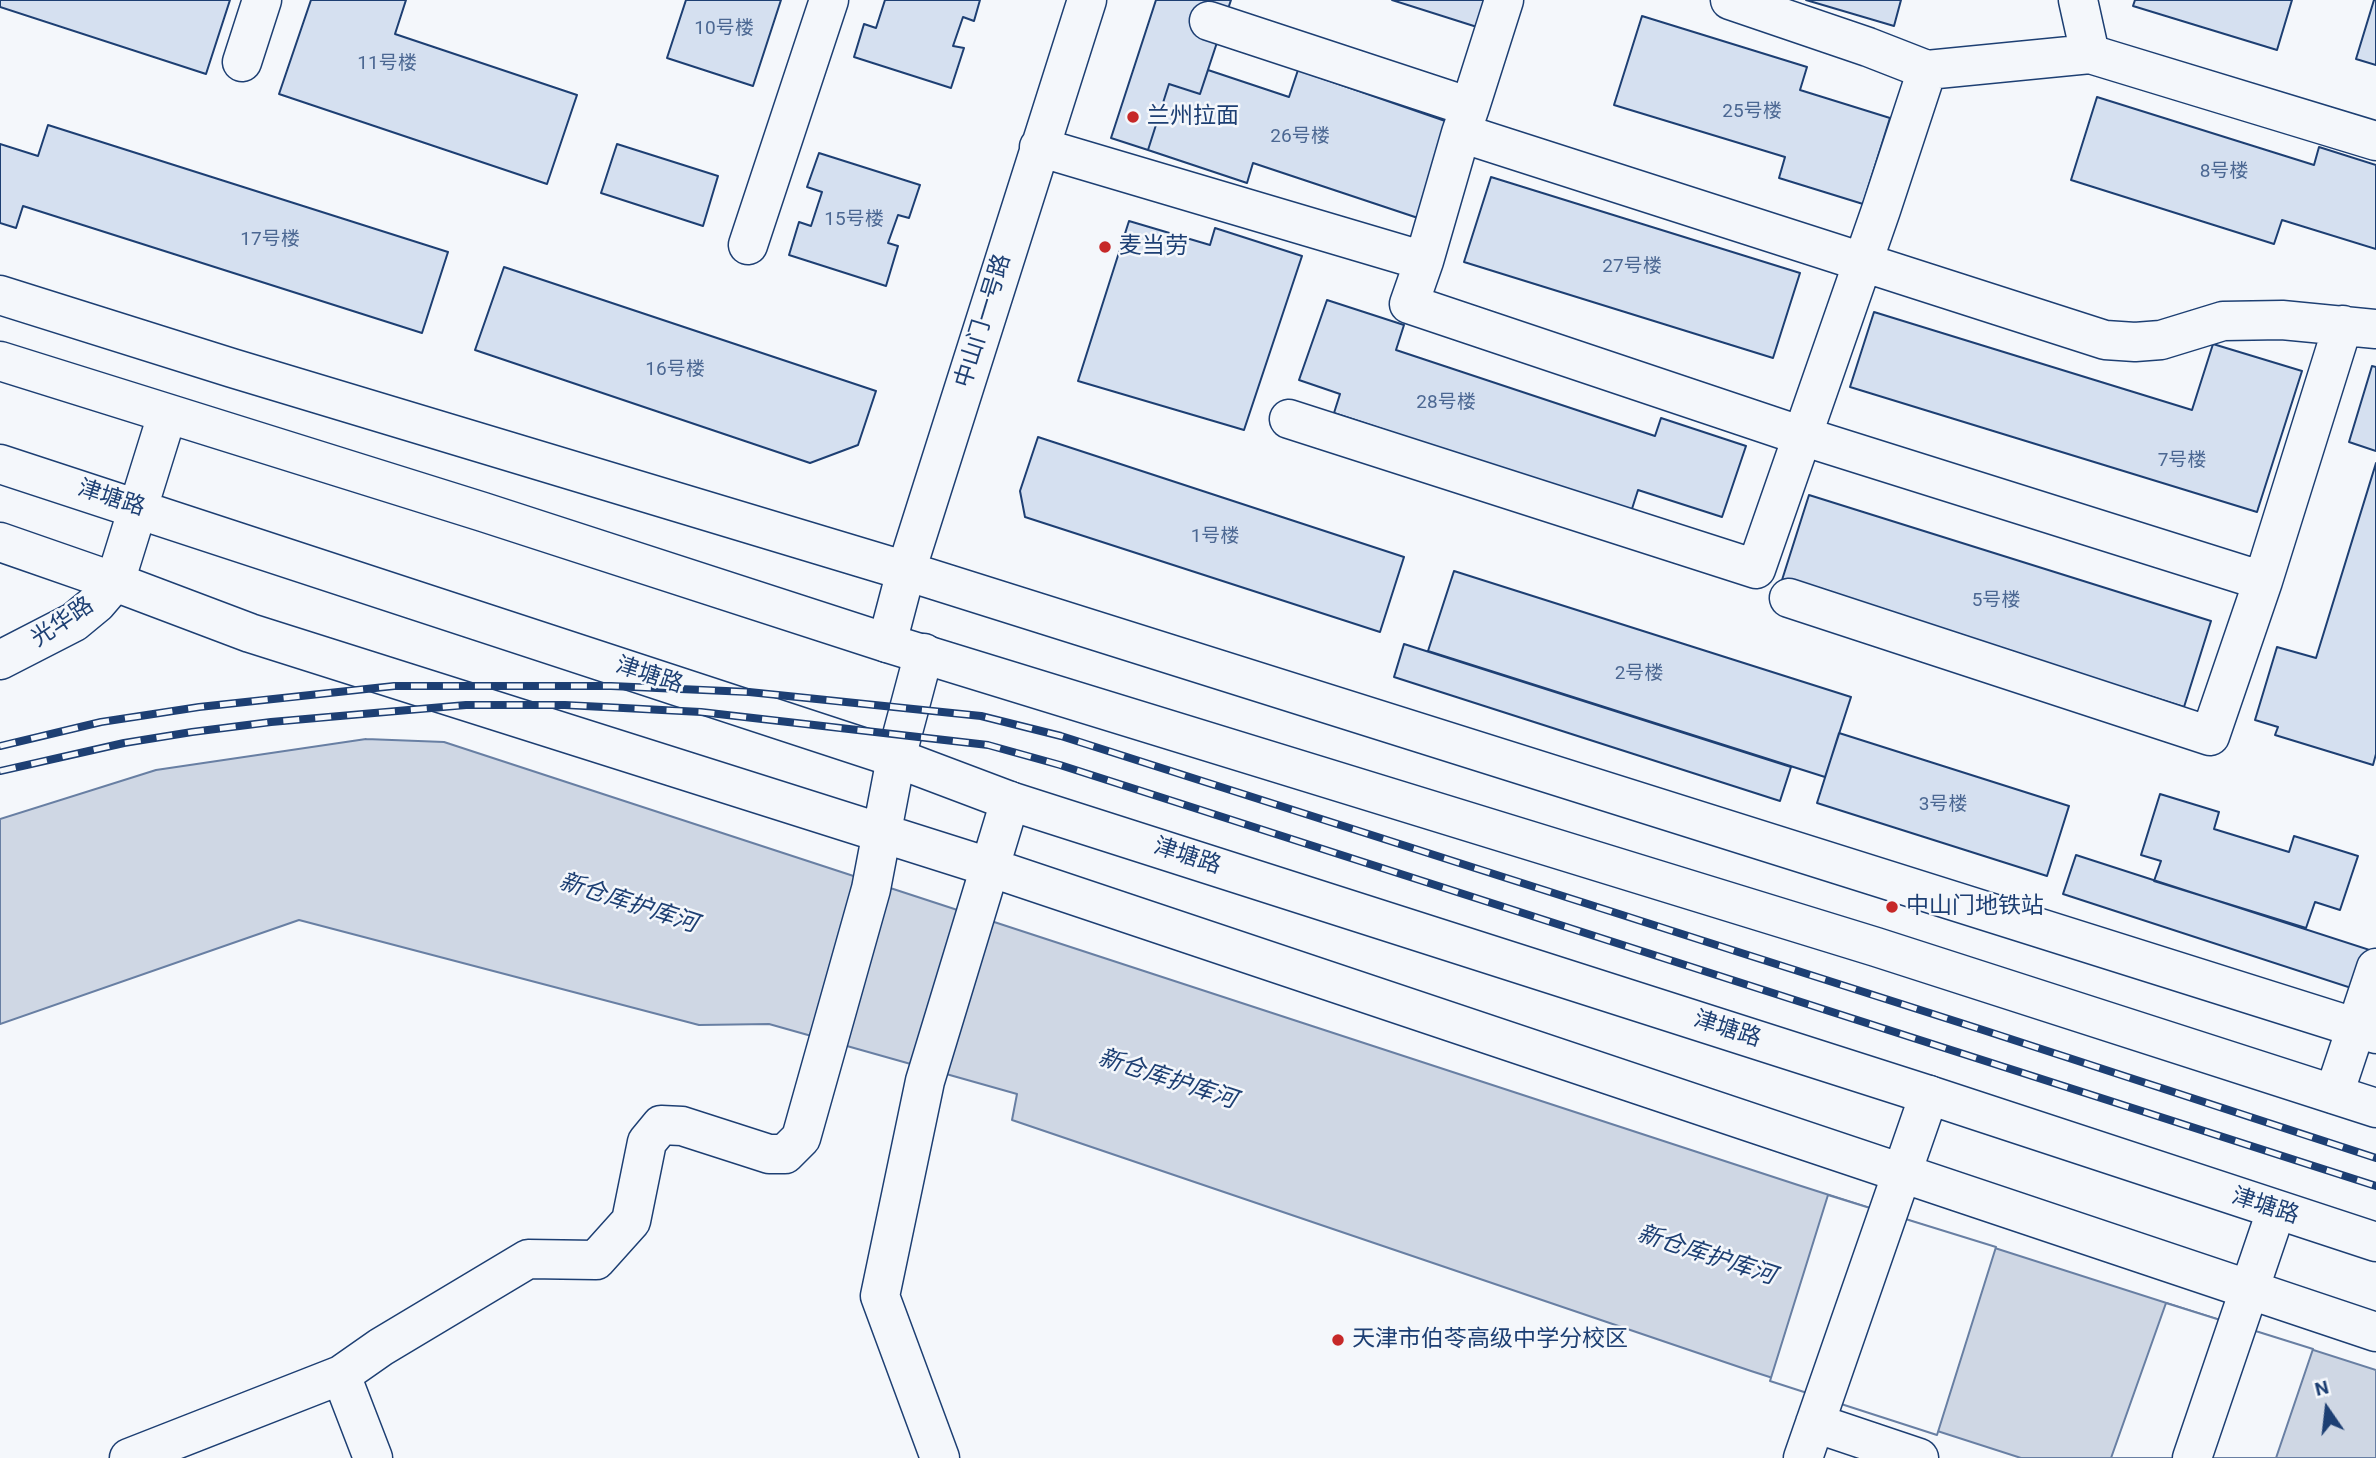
<!DOCTYPE html>
<html>
<head>
<meta charset="utf-8">
<style>
	body { margin:0 }
	#map { position:relative; width:2376px; height:1458px; overflow:hidden; background:#f4f7fb; font-family:Roboto,sans-serif }
	canvas { display:block }
	.north { position:absolute; left:2292px; top:1374px; width:70px; height:70px; -webkit-text-stroke:5px #f4f7fb; paint-order:stroke; rotate:346deg; font-size:19px; font-weight:700; line-height:28px; text-align:center; color:#1d3f73 }
	.north::after { content:''; display:block; margin:auto; width:24px; height:32px; background:#1d3f73; clip-path:polygon(50% 0,100% 100%,50% 72%,0 100%) }
</style>
</head>
<body>
<div id="map">
<canvas width="2376" height="1458"></canvas>
<div class="north">N</div>
</div>
<script>
const ctx = document.querySelector('canvas').getContext('2d');
ctx.lineJoin = 'round';
function paint(path, color) { ctx.fillStyle = color; ctx.fill(path, 'evenodd'); }
const toPath = rows => new Path2D(rows.map(r => 'M' + r).join(''));
function stroke(path, color, width, dash) { ctx.strokeStyle = color; ctx.lineWidth = width; ctx.lineCap = dash ? 'butt' : 'round'; ctx.setLineDash(dash || []); ctx.stroke(path); }
function label(font, color, halo, rows, align = 'center') {
  ctx.font = font + ' Roboto,"Noto Sans SC",sans-serif'; ctx.lineWidth = 5; ctx.setLineDash([]); ctx.textBaseline = 'middle'; ctx.strokeStyle = halo; ctx.fillStyle = color; for (const [text, x, y, turn = 0] of rows) {
    ctx.save(); ctx.translate(x, y); ctx.rotate((+turn || 0) * Math.PI / 180); ctx.textAlign = isNaN(turn) ? turn : align; if (halo) ctx.strokeText(text, 0, 0); ctx.fillText(text, 0, 0); ctx.restore();
  }
}
const water = toPath([
	[366,739,444,742,1798,1185,2376,1370,2376,1458,2021,1458,1751,1371,1012,1120,1017,1094,769,1024,699,1025,299,920,0,1024,0,819,156,770,366,739]
]);
const pier = toPath([
	[1828,1195,1996,1247,1937,1435,1770,1381,1828,1195],
	[2166,1303,2313,1349,2276,1458,2111,1458,2166,1303]
]);
const building = toPath([
	[0,0,230,0,206,74,0,7,0,0],
	[311,0,406,0,395,34,577,95,547,184,279,94,311,0],
	[686,0,781,0,753,86,667,58,686,0],
	[885,0,980,0,974,21,963,17,953,46,964,48,951,88,854,57,864,24,876,28,885,0],
	[1156,0,1231,0,1200,94,1169,84,1148,150,1111,138,1156,0],
	[1392,0,1486,0,1477,27,1392,0],
	[1806,0,1901,0,1894,26,1806,0],
	[2135,0,2292,0,2277,50,2133,6,2135,0],
	[2374,0,2376,0,2376,65,2356,59,2374,0],
	[1642,16,1807,67,1800,90,1890,118,1863,204,1779,178,1785,157,1614,105,1642,16],
	[1208,70,1289,97,1298,70,1451,123,1421,219,1253,163,1247,183,1148,150,1169,84,1200,94,1208,70],
	[2097,97,2314,165,2319,147,2376,165,2376,249,2282,220,2274,244,2071,180,2097,97],
	[48,125,448,252,422,333,23,206,16,228,0,223,0,144,38,156,48,125],
	[617,144,718,176,703,226,601,193,617,144],
	[819,153,920,185,909,218,898,215,888,243,898,246,886,286,789,255,799,222,811,226,822,192,807,187,819,153],
	[1491,177,1800,273,1773,358,1464,262,1491,177],
	[1129,221,1210,245,1215,228,1302,256,1244,430,1078,381,1129,221],
	[504,267,876,391,858,445,810,463,475,350,504,267],
	[1327,300,1404,325,1396,350,1655,436,1661,418,1746,446,1722,517,1638,490,1631,512,1334,413,1340,394,1299,380,1327,300],
	[1874,312,2192,410,2213,344,2302,371,2257,512,1850,387,1874,312],
	[2372,366,2376,367,2376,451,2349,442,2372,366],
	[1038,437,1404,557,1380,632,1025,517,1020,491,1038,437],
	[2376,463,2376,754,2373,765,2275,735,2278,727,2255,720,2277,647,2316,658,2376,463],
	[1809,495,2211,621,2184,707,1782,580,1809,495],
	[1454,571,1851,697,1825,777,1428,651,1454,571],
	[1404,644,1791,767,1780,801,1394,677,1404,644],
	[1839,733,2069,806,2047,876,1817,803,1839,733],
	[2160,794,2219,812,2214,829,2289,852,2294,836,2358,856,2340,910,2315,902,2306,928,2154,881,2161,861,2141,855,2160,794],
	[2076,855,2376,952,2376,996,2063,894,2076,855]
]);
const minor = toPath([
	[2078,0,2090,54,2376,141],
	[1209,21,1470,107,1461,133,2105,340,2135,342,2161,340,2223,321,2282,320,2376,329],
	[242,62,262,0],
	[1927,70,2090,54],
	[1470,107,1504,0],
	[1039,147,1424,261,1409,304,1802,436,2263,581,2343,325],
	[748,245,829,0],
	[1424,261,1461,133],
	[0,295,232,368,906,571,2376,1034],
	[1289,419,1756,569,1881,210,1927,70,1868,47,1730,0],
	[0,542,115,582,250,633,989,867,2376,1332],
	[1789,598,2210,736,2263,581],
	[887,643,906,571,1087,0],
	[2334,1094,2376,968],
	[341,1375,373,1458],
	[1815,1423,1919,1458],
	[129,1458,341,1375,381,1347,528,1259,596,1260,631,1221,647,1142,661,1125,682,1126,769,1154,785,1154,801,1138,871,889,896,758,924,653],
	[940,1458,880,1296,925,1081,1010,801],
	[1803,1458,1929,1095],
	[2192,1458,2276,1211]
]);
const major = toPath([
	[0,361,483,512,887,643,1876,947,2376,1108],
	[0,464,896,758,1010,801,1929,1095,2376,1242],
	[0,660,74,622,97,603,115,582,167,415]
]);
const rail = toPath([
	[0,746,101,722,199,707,394,686,611,686,749,692,981,716,1061,736,1983,1030,2376,1158],
	[0,771,124,743,192,732,271,722,466,705,565,705,701,712,988,745,1060,765,2376,1186]
]);
const markers = [
	[1133,117,7,"#c62828"],
	[1105,247,7,"#c62828"],
	[1892,907,7,"#c62828"],
	[1338,1340,7,"#c62828"]
];
const numberNames = [
	["10号楼",724,29],
	["11号楼",387,64],
	["25号楼",1752,112],
	["26号楼",1300,137],
	["8号楼",2224,172],
	["15号楼",854,220],
	["17号楼",270,240],
	["27号楼",1632,267],
	["16号楼",675,370],
	["28号楼",1446,403],
	["7号楼",2182,461],
	["1号楼",1215,537],
	["5号楼",1996,601],
	["2号楼",1639,674],
	["3号楼",1943,805]
];
const poiNames = [
	["兰州拉面",1147,117],
	["麦当劳",1119,247],
	["中山门地铁站",1906,907],
	["天津市伯苓高级中学分校区",1352,1340]
];
const streetNames = [
	["中山门一号路",984,321,-73],
	["津塘路",111,499,18],
	["光华路",63,623,-34],
	["津塘路",649,676,18],
	["津塘路",1187,857,18],
	["津塘路",1727,1030,18],
	["津塘路",2265,1207,18]
];
const waterNames = [
	["新仓库护库河",628,904,18],
	["新仓库护库河",1167,1080,18],
	["新仓库护库河",1706,1256,18]
];
paint(water, '#cfd7e4');
stroke(water, '#687fa3', 2);
paint(pier, '#f4f7fb');
stroke(pier, '#687fa3', 2);
paint(building, '#d5e0f0');
stroke(building, '#1d3f73', 2);
stroke(minor, '#1d3f73', 41);
stroke(major, '#1d3f73', 41);
stroke(minor, '#f4f7fb', 38);
stroke(major, '#f4f7fb', 38);
stroke(rail, '#1d3f73', 8);
stroke(rail, '#f4f7fb', 5, [16]);
for (const [x, y, r, color] of markers) { const dot = new Path2D(); dot.arc(x, y, r, 0, 2 * Math.PI); ctx.fillStyle = color; ctx.fill(dot); stroke(dot, '#f4f7fb', 2.5); }
label('19px', '#4b6792', null, numberNames);
label('23px', '#1d3f73', '#f4f7fb', poiNames, 'left');
label('23px', '#1d3f73', '#f4f7fb', streetNames);
label('italic 24px', '#1d3f73', '#f4f7fb', waterNames);
</script>
</body>
</html>
